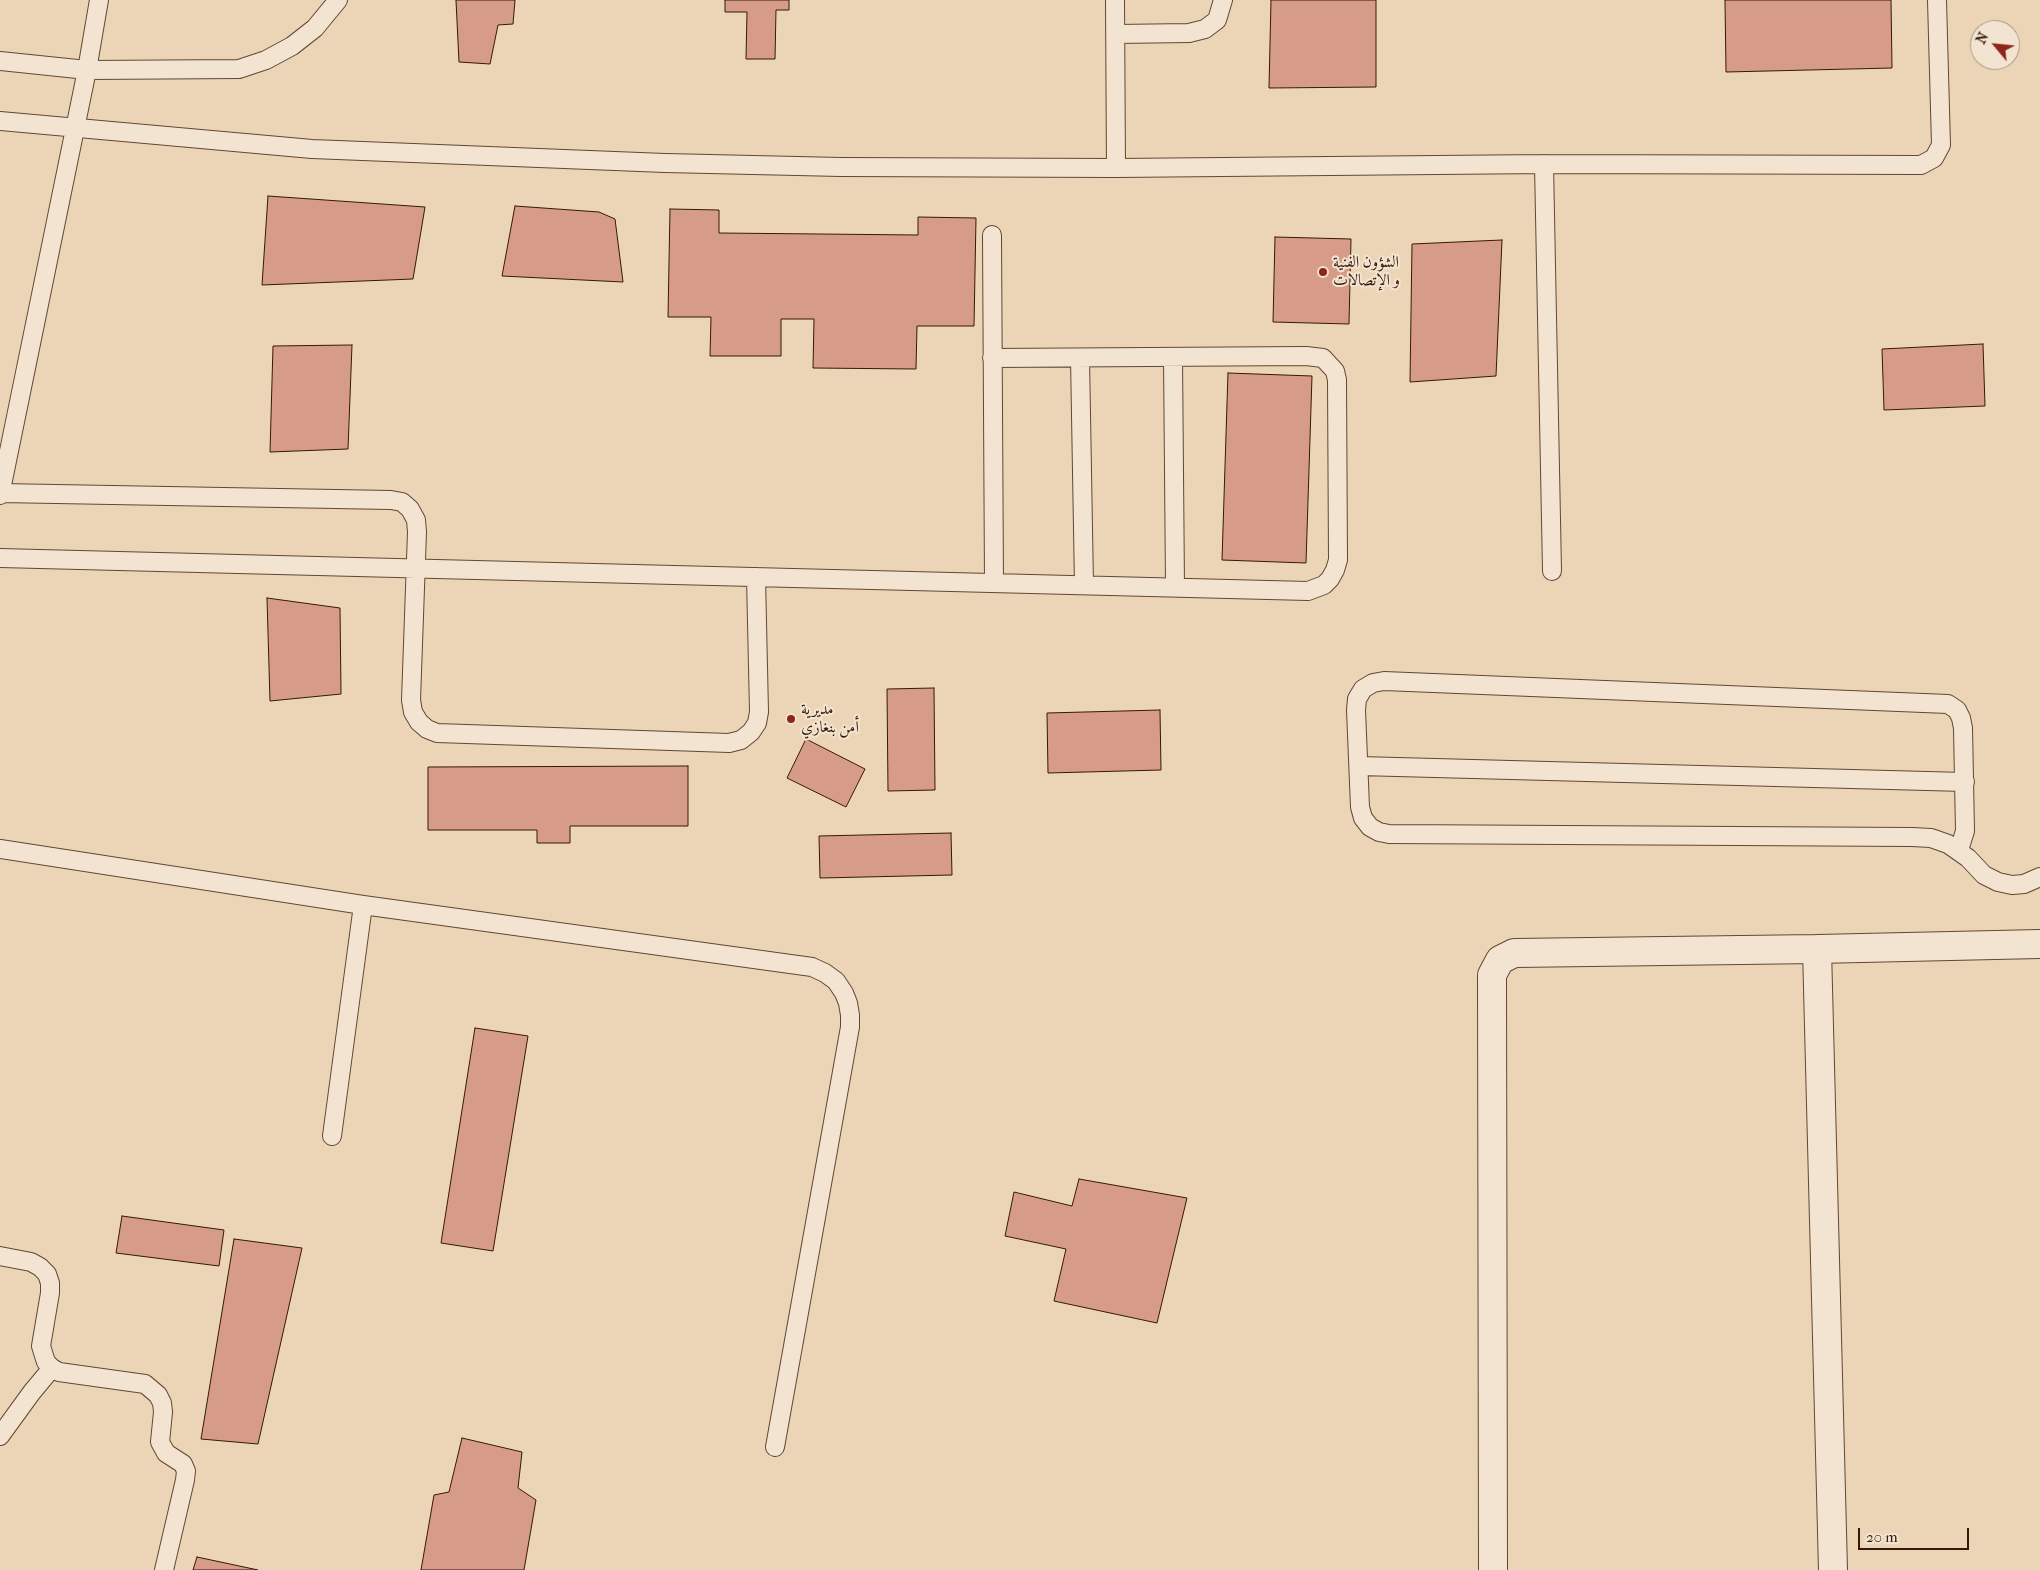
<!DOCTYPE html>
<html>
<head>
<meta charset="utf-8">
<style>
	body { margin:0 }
	#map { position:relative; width:2040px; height:1570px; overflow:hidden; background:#ebd5b6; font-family:"IM FELL French Canon",serif }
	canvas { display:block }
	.north { position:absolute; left:1970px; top:20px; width:50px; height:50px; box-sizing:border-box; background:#f2e4d0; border:1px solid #a69280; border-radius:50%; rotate:298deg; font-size:14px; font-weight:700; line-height:20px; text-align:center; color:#351808 }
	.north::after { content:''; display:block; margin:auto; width:18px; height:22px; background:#8f2418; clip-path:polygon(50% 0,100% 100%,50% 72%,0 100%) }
	.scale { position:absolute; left:1858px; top:1528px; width:111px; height:22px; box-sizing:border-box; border:2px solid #351808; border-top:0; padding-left:6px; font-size:15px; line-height:18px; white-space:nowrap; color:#351808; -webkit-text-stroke:4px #f2e4d0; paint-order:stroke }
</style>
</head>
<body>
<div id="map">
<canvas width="2040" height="1570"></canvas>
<div class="north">N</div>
<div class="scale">20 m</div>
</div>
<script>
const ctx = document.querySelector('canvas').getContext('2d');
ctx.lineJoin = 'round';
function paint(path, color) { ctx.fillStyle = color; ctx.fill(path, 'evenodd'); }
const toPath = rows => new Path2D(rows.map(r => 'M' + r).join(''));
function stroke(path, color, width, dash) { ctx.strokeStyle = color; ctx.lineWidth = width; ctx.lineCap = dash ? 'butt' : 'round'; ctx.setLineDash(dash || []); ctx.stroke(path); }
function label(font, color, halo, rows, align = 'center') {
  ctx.font = font + ' "IM FELL French Canon",Amiri,serif'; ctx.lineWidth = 4; ctx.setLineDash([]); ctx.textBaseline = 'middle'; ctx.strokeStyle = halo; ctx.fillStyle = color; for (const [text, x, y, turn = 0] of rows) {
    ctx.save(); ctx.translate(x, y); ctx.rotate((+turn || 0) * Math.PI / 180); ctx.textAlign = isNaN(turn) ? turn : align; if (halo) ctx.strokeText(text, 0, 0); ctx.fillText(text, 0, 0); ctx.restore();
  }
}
const building = toPath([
	[456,0,515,0,513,24,498,25,490,64,459,62,456,0],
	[725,0,789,0,789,10,776,10,775,59,746,59,747,12,725,12,725,0],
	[1271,0,1376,0,1376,87,1269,88,1271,0],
	[1725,0,1891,0,1892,68,1726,72,1725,0],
	[268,196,425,207,413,279,262,285,268,196],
	[515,206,599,212,615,219,623,282,502,276,515,206],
	[670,209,719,210,719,233,918,235,918,217,976,218,974,326,917,326,916,369,813,368,814,319,781,319,781,356,710,356,711,317,668,317,670,209],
	[1275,237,1351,239,1349,324,1273,322,1275,237],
	[1502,240,1496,376,1410,382,1412,244,1502,240],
	[1983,344,1985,406,1884,410,1882,349,1983,344],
	[352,345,348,449,270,452,273,346,352,345],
	[1228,373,1312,376,1306,563,1222,560,1228,373],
	[267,598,340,608,341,694,270,701,267,598],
	[934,688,935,790,888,791,887,689,934,688],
	[1160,710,1161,770,1048,773,1047,713,1160,710],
	[806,739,865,769,846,807,787,778,806,739],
	[688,766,688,826,570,826,570,843,537,843,537,830,428,830,428,767,688,766],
	[951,833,952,875,820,878,819,836,951,833],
	[475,1028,528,1036,493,1251,441,1243,475,1028],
	[1079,1179,1187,1198,1157,1323,1054,1301,1066,1249,1005,1236,1014,1192,1072,1206,1079,1179],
	[122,1216,224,1230,219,1266,116,1253,122,1216],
	[234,1239,302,1248,258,1444,201,1439,234,1239],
	[462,1438,522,1452,518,1488,536,1500,524,1570,421,1570,434,1495,449,1492,462,1438],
	[197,1557,258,1570,193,1570,197,1557]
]);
const service = toPath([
	[1115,0,1116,168],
	[1116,34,1189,33,1205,29,1217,20,1223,0],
	[0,61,87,70,239,69,266,60,292,46,315,28,338,0],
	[0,121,312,149,665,163,841,167,1116,168,1544,164,1921,165,1934,158,1941,145,1937,0],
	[1544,164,1552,571],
	[992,235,994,583],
	[1173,357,1175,587],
	[1080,358,1084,585],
	[0,493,391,500,402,502,410,509,416,520,417,532,411,700,413,712,419,722,427,729,437,733,729,743,741,740,751,732,757,723,759,712,756,577],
	[0,495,87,70,99,0],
	[0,558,1308,591,1324,585,1330,579,1335,570,1338,560,1337,380,1335,371,1323,358,1306,356,992,358],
	[1359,766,1965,782],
	[0,849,363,905,812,967,825,973,836,981,844,993,848,1003,850,1015,850,1027,775,1447],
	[1959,850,1965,831,1963,728,1961,718,1957,710,1948,704,1384,681,1373,683,1363,689,1357,699,1356,710,1360,807,1363,818,1370,827,1379,832,1389,834,1912,837,1931,838,1948,844,1968,858,1984,875,1998,882,2012,885,2024,884,2040,877],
	[332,1136,363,905],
	[0,1256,31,1262,40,1267,47,1274,50,1283,50,1293,41,1346,46,1362,52,1368,59,1372,145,1384,158,1395,162,1403,163,1412,160,1442,166,1453,183,1464,186,1471,185,1480,164,1570],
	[0,1436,32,1392,52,1368]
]);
const minor = toPath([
	[1817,949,1833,1570],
	[1493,1570,1492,975,1500,960,1514,953,1817,949,2040,944]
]);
const markers = [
	[1323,272,5,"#8f2418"],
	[791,719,5,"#8f2418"]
];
const poiNames = [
	["الشؤون الفنية",1333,263],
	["و الإتصالات",1333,281],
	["مديرية",801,710],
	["أمن بنغازي",801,728]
];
paint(building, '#d79c88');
stroke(building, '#351808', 1);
stroke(service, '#624734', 20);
stroke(minor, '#624734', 30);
stroke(service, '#f2e4d0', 18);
stroke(minor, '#f2e4d0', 28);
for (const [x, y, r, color] of markers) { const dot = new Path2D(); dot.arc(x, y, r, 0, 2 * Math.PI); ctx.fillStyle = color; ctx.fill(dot); stroke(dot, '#f2e4d0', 2); }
label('16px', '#351808', '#f2e4d0', poiNames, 'left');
</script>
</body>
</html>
